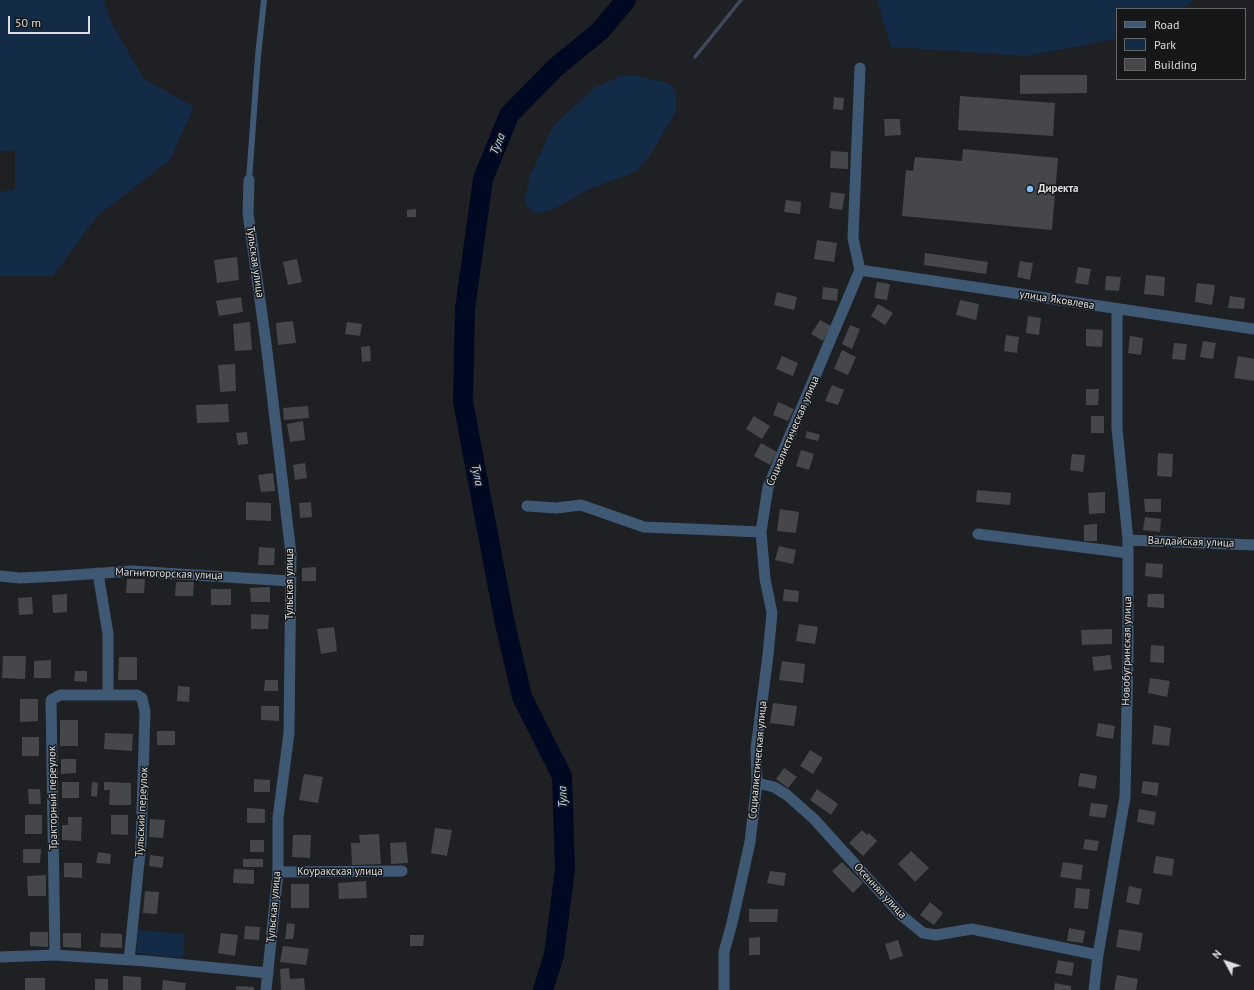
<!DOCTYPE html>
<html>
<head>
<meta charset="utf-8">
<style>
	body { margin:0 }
	#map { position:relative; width:1254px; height:990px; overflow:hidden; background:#1e2023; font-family:"PT Sans",sans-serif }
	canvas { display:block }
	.legend { position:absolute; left:1116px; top:8px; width:130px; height:72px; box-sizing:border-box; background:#151719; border:1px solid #656668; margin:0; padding:5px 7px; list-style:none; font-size:12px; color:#dcdddf }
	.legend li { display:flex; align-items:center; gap:8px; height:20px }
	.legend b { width:20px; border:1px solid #656668 }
	.north { position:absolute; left:1206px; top:942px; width:40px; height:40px; -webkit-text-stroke:3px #151719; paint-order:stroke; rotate:310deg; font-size:11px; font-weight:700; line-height:16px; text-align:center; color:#dcdddf }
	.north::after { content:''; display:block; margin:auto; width:14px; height:18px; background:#dcdddf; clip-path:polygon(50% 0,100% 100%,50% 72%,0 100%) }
	.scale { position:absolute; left:8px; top:16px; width:82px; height:18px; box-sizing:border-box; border:2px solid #dcdddf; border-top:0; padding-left:5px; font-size:12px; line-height:14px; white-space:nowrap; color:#dcdddf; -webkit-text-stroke:3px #151719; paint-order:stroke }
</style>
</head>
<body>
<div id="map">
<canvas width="1254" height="990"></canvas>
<ul class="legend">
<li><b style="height:5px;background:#3f5874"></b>Road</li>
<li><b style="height:11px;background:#132b46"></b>Park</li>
<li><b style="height:11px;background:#45474a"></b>Building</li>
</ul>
<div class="north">N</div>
<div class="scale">50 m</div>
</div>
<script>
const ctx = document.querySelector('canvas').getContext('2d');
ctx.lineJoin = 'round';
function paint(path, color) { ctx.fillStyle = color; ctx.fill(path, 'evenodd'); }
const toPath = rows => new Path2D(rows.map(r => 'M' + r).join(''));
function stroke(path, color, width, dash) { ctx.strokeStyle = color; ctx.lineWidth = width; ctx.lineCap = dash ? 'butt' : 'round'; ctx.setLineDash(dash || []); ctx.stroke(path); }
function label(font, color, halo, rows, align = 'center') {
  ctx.font = font + ' "PT Sans",sans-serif'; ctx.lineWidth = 3; ctx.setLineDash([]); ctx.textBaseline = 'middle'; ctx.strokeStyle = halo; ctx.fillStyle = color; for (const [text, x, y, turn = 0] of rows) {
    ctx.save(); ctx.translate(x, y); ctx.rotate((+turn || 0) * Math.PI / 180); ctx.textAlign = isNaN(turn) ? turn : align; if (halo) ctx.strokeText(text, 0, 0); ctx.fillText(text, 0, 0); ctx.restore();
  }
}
const green = toPath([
	[0,0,104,0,110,20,143,78,194,107,170,160,97,216,53,276,0,276,0,192,15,189,15,150,0,151],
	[877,0,1194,0,1183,9,1117,9,1117,39,1026,56,891,47],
	[621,76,638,76,668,83,676,91,676,111,651,154,636,172,589,189,554,209,536,214,527,206,525,199,530,176,553,126,594,88],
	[138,930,185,934,183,958,136,953]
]);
const stream = toPath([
	[695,57,741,0]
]);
const river = toPath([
	[543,990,554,955,565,869,562,776,522,697,504,619,463,402,465,309,483,179,509,115,555,68,600,31,626,0]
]);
const building = toPath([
	[1020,75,1087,75,1087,93,1020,94],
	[960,96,1055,103,1053,136,958,130],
	[834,97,844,98,843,110,833,109],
	[884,119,900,119,901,135,885,136],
	[963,149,1058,158,1052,230,902,216,906,170,913,171,915,157,962,161],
	[831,151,848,152,848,169,830,168],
	[831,192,845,194,842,210,829,208],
	[786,200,801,202,800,214,784,212],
	[416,209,416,217,407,217,407,210],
	[817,240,837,243,834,262,814,259],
	[925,253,988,262,986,274,924,265],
	[237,257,239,280,217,283,214,260],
	[297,259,302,282,288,285,283,262],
	[1020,261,1033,263,1030,280,1017,277],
	[1078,267,1091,269,1088,285,1075,283],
	[1146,275,1165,277,1164,296,1144,294],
	[1106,276,1121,277,1119,291,1105,290],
	[877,282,890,284,887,300,874,298],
	[1197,283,1215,285,1212,305,1195,302],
	[823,287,838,289,837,301,822,299],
	[777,292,797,297,794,310,774,305],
	[1230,296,1245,298,1244,309,1228,308],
	[241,297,243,312,219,316,216,301],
	[960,300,979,304,976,320,956,315],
	[878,304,893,313,885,325,871,316],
	[1028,316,1041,318,1039,335,1026,333],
	[820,320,831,326,823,341,811,334],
	[293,321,296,343,278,345,276,323],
	[250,322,252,350,235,351,233,324],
	[347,322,362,324,360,336,345,334],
	[850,325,860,329,852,349,842,344],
	[1086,329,1103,330,1102,347,1086,346],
	[1006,335,1019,337,1017,353,1004,351],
	[1130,336,1143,338,1141,355,1128,353],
	[1203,341,1216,343,1213,359,1200,357],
	[1174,343,1187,344,1185,360,1172,359],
	[370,346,371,361,362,362,361,347],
	[842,350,856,357,848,375,834,369],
	[782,356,798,363,793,376,776,369],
	[1238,356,1254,359,1254,381,1234,378],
	[235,364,236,391,220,392,218,365],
	[832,385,844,390,838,405,825,401],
	[1086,389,1099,389,1098,405,1086,405],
	[778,402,794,409,788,421,773,415],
	[228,404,229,422,197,423,196,405],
	[308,406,309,418,284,420,283,408],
	[754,416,770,426,762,439,746,429],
	[1091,416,1104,416,1104,433,1091,433],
	[303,421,305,440,290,442,287,424],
	[807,431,820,435,818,441,805,438],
	[247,432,248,444,238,445,236,433],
	[761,443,777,452,770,465,754,456],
	[801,450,814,454,809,470,796,466],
	[1158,453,1173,454,1172,477,1157,476],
	[1072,454,1085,455,1083,472,1070,470],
	[305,463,307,478,295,480,293,465],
	[273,473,275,491,261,492,258,475],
	[977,490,1011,493,1010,505,976,502],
	[1105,492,1105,513,1089,514,1088,493],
	[1144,499,1161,499,1161,512,1145,512],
	[246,502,271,503,271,521,246,520],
	[311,502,312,517,300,518,299,503],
	[780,509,799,512,796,533,777,531],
	[1145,517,1161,519,1160,532,1143,530],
	[1097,524,1097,541,1084,541,1084,525],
	[779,546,796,550,793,564,775,560],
	[259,547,275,548,274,565,258,565],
	[1146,563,1163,564,1162,578,1145,576],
	[316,567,316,581,302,581,302,568],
	[127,579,145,579,144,593,126,593],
	[176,582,194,582,193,596,175,596],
	[270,587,270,602,251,602,250,588],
	[211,589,231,589,231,605,211,605],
	[784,589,799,591,798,602,783,601],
	[67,594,67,612,53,613,52,595],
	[1148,594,1164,594,1164,608,1147,607],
	[32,597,33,614,19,615,18,598],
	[251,614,269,615,268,629,251,629],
	[799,624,818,627,815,644,796,641],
	[334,627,337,651,321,654,317,629],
	[1112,629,1112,644,1082,645,1081,630],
	[1151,645,1164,646,1164,663,1150,662],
	[1110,655,1112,669,1094,671,1092,657],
	[3,656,26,656,25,679,2,678],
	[119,657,137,657,137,680,118,680],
	[51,660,51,678,34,678,34,661],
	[782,661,805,664,803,683,779,680],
	[75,671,87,671,87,682,74,681],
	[1150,678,1170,681,1167,697,1148,693],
	[265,680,278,680,278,691,264,691],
	[178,686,190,687,189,702,177,701],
	[20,699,38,699,38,721,20,722],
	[773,703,797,706,794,726,770,723],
	[261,706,279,706,279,721,261,720],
	[60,720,78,720,78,746,60,746],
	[1098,723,1115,726,1113,739,1096,736],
	[1154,725,1171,728,1169,746,1152,744],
	[157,731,175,731,175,745,157,745],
	[105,733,133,734,132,751,104,749],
	[22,737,39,737,39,756,22,756],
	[810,750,823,758,813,774,800,766],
	[61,759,76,759,76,773,61,774],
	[784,768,797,777,788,788,776,779],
	[1080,773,1097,776,1095,789,1078,786],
	[304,774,323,777,318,803,299,800],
	[254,779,270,780,270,792,254,792],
	[1143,781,1159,783,1157,796,1141,793],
	[62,782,79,782,79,798,62,798],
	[92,782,98,783,97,797,91,796],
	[104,782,131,783,131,805,109,805,110,790,104,790],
	[28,789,40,789,41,804,29,804],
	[817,789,838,804,831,815,810,800],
	[1091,803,1108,805,1105,818,1089,816],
	[247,808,265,809,265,823,247,823],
	[1139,809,1156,812,1154,825,1137,822],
	[25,815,42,815,42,834,25,834],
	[111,815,128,815,128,835,111,834],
	[68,817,82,817,81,841,62,840,62,825,68,825],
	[150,819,165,820,163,838,149,837],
	[435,828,452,830,447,856,431,853],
	[862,830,867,835,869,833,877,841,863,856,849,843],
	[379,834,381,864,352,865,351,843,360,843,359,835],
	[293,835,311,835,310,858,292,857],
	[1085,839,1099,841,1097,851,1083,849],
	[250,840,264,840,264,852,250,852],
	[406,842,408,863,391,864,390,843],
	[23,849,41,849,40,863,23,863],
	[911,851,929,868,915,882,898,864],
	[98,852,111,854,110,864,96,863],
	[150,855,164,857,162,868,149,866],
	[1156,856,1174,859,1172,876,1153,873],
	[243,859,263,859,263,867,243,867],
	[842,862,863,883,853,893,832,871],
	[1063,862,1083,865,1081,880,1060,877],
	[64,863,82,863,82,878,64,877],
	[234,869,254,870,254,884,233,883],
	[770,871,786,873,784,886,767,883],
	[46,875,46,896,28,896,27,876],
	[366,881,367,898,339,899,338,883],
	[291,884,309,884,309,908,291,908],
	[1129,886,1142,889,1139,905,1126,902],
	[1076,888,1090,889,1088,909,1074,908],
	[145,891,159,892,157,914,143,913],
	[930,902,943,913,934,925,920,915],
	[749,909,778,909,777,922,749,922],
	[287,923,295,924,293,939,285,939],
	[245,926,260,927,259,940,244,939],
	[1069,928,1085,931,1083,943,1067,941],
	[1119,929,1143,933,1140,951,1116,947],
	[30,932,48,932,48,947,30,946],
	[63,933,81,933,81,948,63,947],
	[101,933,122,934,122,948,100,947],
	[221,933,238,935,235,956,218,953],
	[410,935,424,935,423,946,410,946],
	[760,937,760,955,749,955,749,938],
	[898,940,903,956,890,960,885,944],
	[283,946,309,949,306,965,280,962],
	[1058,960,1074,963,1072,976,1055,973],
	[289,968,290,979,304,978,305,990,281,990,280,969],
	[1117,975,1138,979,1136,990,1114,990],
	[123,976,141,977,141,990,123,990],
	[25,978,45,978,45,990,25,990],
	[95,979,108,979,108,990,95,990],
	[163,980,186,983,185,990,162,990],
	[1055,983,1071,986,1071,990,1054,990],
	[236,986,254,987,254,990,236,990]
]);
const service = toPath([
	[249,180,258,56,264,0]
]);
const minor = toPath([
	[249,180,248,213,267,351,291,554,289,733,278,818,278,872,266,990],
	[860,270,1254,329],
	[527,506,556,508,581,505,644,527,761,532],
	[978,534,1128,553],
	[1128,540,1254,545],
	[98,573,108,634,108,694],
	[0,576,20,578,60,576,132,571,290,581],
	[757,783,774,787,787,795,814,819,901,915,923,933,936,935,972,929,1098,955],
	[278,872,402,871],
	[55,955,51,700,60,695,137,695,142,698,145,712,143,779,141,843,129,960],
	[0,957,55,955,146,961,268,973],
	[724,990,724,952,732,923,750,842,757,783,756,749,768,655,772,613,765,579,761,532,768,487,860,270,853,238,860,68],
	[1094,990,1098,955,1125,797,1128,656,1128,540,1117,428,1117,310]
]);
const markers = [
	[1030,189,4,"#84bcfb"]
];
const poiNames = [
	["Директа",1038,189]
];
const streetNames = [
	["Тульская улица",255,262,82],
	["улица Яковлева",1057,300,9],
	["Социалистическая улица",793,431,-67],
	["Валдайская улица",1191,542,2],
	["Магнитогорская улица",169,574,2],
	["Тульская улица",290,584,-90],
	["Новобугринская улица",1127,651,-89],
	["Социалистическая улица",758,760,-85],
	["Тракторный переулок",53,798,-91],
	["Тульский переулок",142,812,-87],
	["Коуракская улица",340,872],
	["Осенняя улица",880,891,47],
	["Тульская улица",274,907,-85]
];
const waterNames = [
	["Тула",498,144,-68],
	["Тула",477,475,79],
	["Тула",563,797,-92]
];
paint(green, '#132b46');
stroke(stream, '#42485b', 3.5);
stroke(river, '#000822', 20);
paint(building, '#45474a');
stroke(service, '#3f5874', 6);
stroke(minor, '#3f5874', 11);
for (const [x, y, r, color] of markers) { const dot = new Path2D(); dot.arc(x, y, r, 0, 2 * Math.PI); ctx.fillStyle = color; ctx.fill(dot); stroke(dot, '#151719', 1.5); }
label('bold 11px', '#dcdddf', '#151719', poiNames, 'left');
label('11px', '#dcdddf', '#151719', streetNames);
label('italic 12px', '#b8d5f6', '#151719', waterNames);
</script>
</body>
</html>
